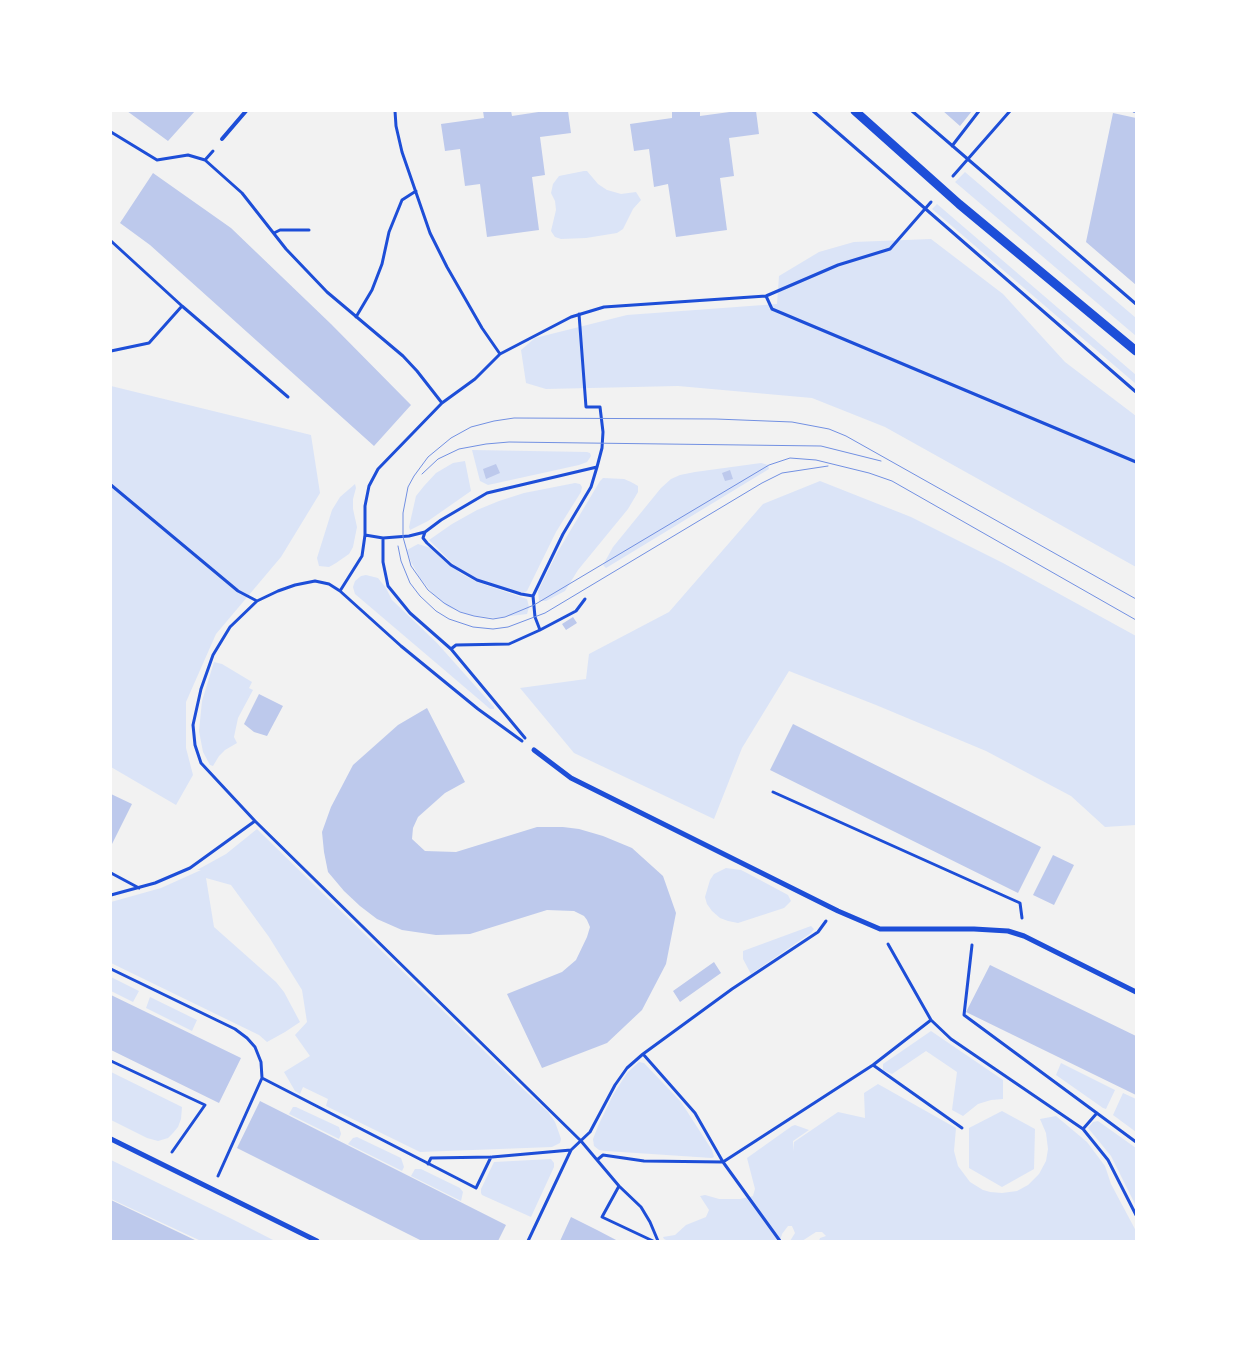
<!DOCTYPE html>
<html>
<head>
<meta charset="utf-8">
<style>
	body { margin:0 }
	#map { position:relative; width:1247px; height:1352px; overflow:hidden; background:#f2f2f2; font-family:Figtree,sans-serif }
	canvas { display:block }
	.frame { position:absolute; inset:0; border:112px solid #fff; pointer-events:none }
</style>
</head>
<body>
<div id="map">
<canvas width="1247" height="1352"></canvas>
<div class="frame"></div>
</div>
<script>
const ctx = document.querySelector('canvas').getContext('2d');
ctx.lineJoin = 'round';
function paint(path, color) { ctx.fillStyle = color; ctx.fill(path, 'evenodd'); }
const toPath = rows => new Path2D(rows.map(r => 'M' + r).join(''));
function stroke(path, color, width, dash) { ctx.strokeStyle = color; ctx.lineWidth = width; ctx.lineCap = dash ? 'butt' : 'round'; ctx.setLineDash(dash || []); ctx.stroke(path); }
const green = toPath([
	[584,171,587,171,598,184,607,190,621,194,636,192,641,200,633,209,623,229,617,233,586,238,561,239,555,237,551,231,556,210,555,201,551,193,553,184,559,176],
	[965,172,1136,318,1136,336,955,182],
	[937,204,1136,375,1136,384,932,209],
	[931,239,1003,294,1065,362,1136,416,1136,567,885,427,812,398,678,386,546,389,526,383,521,350,535,338,627,315,777,304,779,276,819,252,854,242],
	[111,386,311,435,320,493,281,557,216,634,186,702,186,748,193,775,176,805,111,767],
	[472,450,587,452,590,453,591,456,587,462,579,465,488,485,480,481],
	[465,461,471,491,428,521,410,530,409,527,416,496,424,486,436,473,453,463],
	[761,463,768,465,769,469,606,568,603,565,613,547,661,488,671,479,680,475,695,472],
	[603,478,624,479,631,482,638,486,638,492,628,509,578,570,565,591,546,601,539,601,538,591,557,553,600,481],
	[820,481,911,517,1003,563,1136,636,1136,825,1105,827,1071,796,986,751,876,705,789,671,742,748,714,819,574,753,520,688,586,679,589,654,669,612,763,504],
	[575,483,580,484,582,487,581,492,556,532,527,591,524,593,503,588,471,576,453,564,429,540,452,524,477,510,499,501,524,493],
	[355,484,356,488,353,499,353,509,357,527,353,547,349,554,336,563,329,567,319,566,317,558,332,510,340,497],
	[418,544,434,549,460,573,477,582,527,599,529,607,527,614,494,618,470,615,448,607,433,594,420,578,411,562,407,550],
	[366,575,378,578,386,588,392,600,437,643,494,707,494,709,490,709,482,702,355,594,353,587,355,581,361,576],
	[214,662,222,664,252,682,249,688,253,690,238,718,234,737,237,743,225,750,219,756,213,766,210,765,203,752,199,731,202,701],
	[257,829,523,1089,548,1112,555,1122,559,1133,561,1139,560,1143,552,1147,420,1152,326,1106,328,1099,303,1087,300,1094,295,1091,284,1072,310,1056,295,1035,307,1022,302,990,269,937,231,885,206,878,214,927,276,982,284,992,300,1022,285,1032,267,1042,259,1035,111,963,111,902,161,888,201,870,197,870,226,854],
	[726,868,741,870,747,873,788,895,791,901,784,908,738,923,728,921,720,918,712,911,707,904,705,897,710,880,714,874],
	[811,926,814,929,811,933,751,974,743,959,743,951],
	[111,977,139,991,133,1002,111,991],
	[150,997,197,1020,192,1031,146,1008],
	[931,1031,1003,1080,1003,1099,991,1100,978,1104,963,1116,952,1110,957,1072,926,1051,892,1074,883,1070,883,1064],
	[639,1062,644,1063,681,1102,712,1150,714,1157,712,1158,606,1151,599,1150,594,1146,593,1139,598,1126,613,1095,627,1073],
	[1061,1063,1115,1090,1106,1109,1103,1108,1056,1075],
	[111,1072,182,1107,181,1119,178,1127,173,1133,168,1138,158,1141,147,1138,111,1120],
	[878,1084,956,1128,954,1151,958,1166,970,1182,983,1190,990,1192,1002,1193,1017,1191,1028,1185,1039,1174,1046,1161,1048,1149,1046,1133,1040,1119,1056,1116,1087,1142,1105,1166,1111,1184,1136,1231,1136,1241,819,1241,820,1238,826,1236,822,1232,816,1232,802,1241,790,1241,795,1233,792,1226,788,1226,782,1234,780,1241,668,1241,664,1239,663,1237,675,1235,686,1225,706,1217,709,1210,700,1196,705,1195,719,1199,740,1199,753,1196,755,1189,747,1158,792,1126,795,1125,809,1130,793,1141,793,1151,794,1142,838,1112,865,1118,864,1093],
	[1123,1093,1136,1099,1136,1132,1113,1115],
	[293,1107,296,1107,339,1127,341,1134,339,1139,289,1114],
	[1002,1111,1035,1129,1034,1169,1002,1187,969,1168,969,1128],
	[1098,1121,1136,1148,1136,1206,1111,1156,1088,1128,1093,1122],
	[357,1137,401,1158,404,1167,402,1171,348,1144,353,1138],
	[551,1159,554,1163,554,1167,531,1217,482,1195,481,1193,481,1189,494,1162],
	[111,1160,234,1220,275,1241,201,1241,111,1199],
	[415,1169,421,1169,460,1188,463,1192,461,1201,411,1176]
]);
const building = toPath([
	[127,111,195,111,168,141],
	[483,111,511,111,512,116,545,111,568,111,571,133,540,137,545,175,532,177,539,230,487,237,480,184,465,186,460,149,445,151,441,124,484,118],
	[675,111,700,111,700,116,737,111,756,111,759,134,729,138,734,176,720,178,727,230,676,237,668,184,654,187,649,149,634,151,630,124,672,118,672,112],
	[943,111,972,111,960,126],
	[1113,113,1136,118,1136,285,1086,242],
	[153,173,231,228,331,324,411,405,374,446,150,245,120,223],
	[496,464,500,473,486,479,483,469],
	[730,470,733,479,725,481,722,473],
	[573,617,577,623,566,630,562,624],
	[259,694,283,706,267,736,254,732,244,724],
	[427,708,465,782,445,793,418,817,413,828,412,839,425,851,456,852,537,827,563,827,579,829,603,836,632,848,663,876,676,913,666,964,642,1010,607,1043,542,1068,507,994,562,972,576,960,587,937,590,927,587,920,584,916,574,911,547,910,470,934,436,935,402,930,377,919,360,906,344,891,328,872,324,852,322,832,331,807,353,765,398,725],
	[793,724,1041,847,1018,893,770,770],
	[111,794,132,804,111,846],
	[1053,855,1074,865,1054,905,1033,895],
	[714,962,721,973,680,1002,673,991],
	[990,965,1136,1036,1136,1095,966,1012],
	[111,995,241,1058,219,1103,111,1050],
	[260,1101,506,1225,498,1241,422,1241,237,1148],
	[111,1200,197,1241,111,1241],
	[571,1217,597,1230,618,1241,560,1241]
]);
const path = toPath([
	[395,111,396,126,402,152,430,233,447,267,482,328,500,354],
	[813,111,1136,392],
	[912,111,1136,304],
	[1134,111,1136,111],
	[111,132,157,160,188,155,205,160,242,193,286,249,327,292,403,356,417,371,442,403],
	[952,146,979,111],
	[205,160,213,151],
	[953,176,1010,111],
	[274,233,280,230,309,230],
	[111,241,182,306,288,397],
	[766,296,772,309,1136,462],
	[579,314,586,407,600,407,603,432,602,448,597,467],
	[356,317,372,290,382,264,389,232,402,200,416,191],
	[111,351,149,343,182,306],
	[111,485,238,591,257,601,278,591,295,585,315,581,329,584,340,591,401,646,478,709,522,741],
	[425,532,423,538,427,543,451,565,477,580,521,594,533,596],
	[365,535,383,538,383,562,388,586,410,613,451,649,525,738],
	[383,538,409,536,425,532,441,520,487,493,597,467,591,487,563,534,533,596,535,617,540,630,509,644,456,645,451,649],
	[340,591,362,556,365,535,365,506,369,486,378,469,442,403,475,379,500,354,571,317,604,307,766,296,838,265,890,249,931,202],
	[257,601,230,627,213,655,201,689,193,725,195,745,201,763,255,821,581,1141,619,1186,641,1207,650,1222,658,1241],
	[540,630,576,611,585,599],
	[773,792,1020,903,1022,918],
	[111,873,139,888],
	[111,895,155,883,190,868,255,821],
	[972,945,964,1015,1136,1142],
	[111,969,235,1029,247,1038,255,1047,261,1062,262,1078,476,1188,491,1157],
	[931,1020,951,1039,1083,1129,1108,1160,1136,1215],
	[643,1054,695,1113,723,1162,780,1241],
	[111,1061,205,1105,172,1152],
	[873,1065,962,1128],
	[1083,1129,1097,1113],
	[597,1160,603,1155,644,1161,723,1162,873,1065,931,1020,888,944],
	[428,1164,431,1158,492,1157,571,1150,590,1132,615,1085,627,1068,643,1054,732,989,818,932,826,921],
	[218,1176,262,1078],
	[619,1186,602,1217,653,1241],
	[528,1241,571,1150]
]);
const service = toPath([
	[222,139,246,111]
]);
const minor = toPath([
	[534,750,571,778,838,911,880,929,974,929,1008,931,1024,936,1136,992],
	[111,1139,317,1241]
]);
const tertiary = toPath([
	[855,111,959,204,1136,351]
]);
const tram = toPath([
	[422,474,438,459,459,449,486,444,509,442,821,446,881,461],
	[398,546,401,561,410,583,420,596,436,611,449,619,473,627,493,629,508,627,545,613,762,483,782,473,828,466],
	[1136,599,846,436,829,429,792,422,716,419,514,418,494,421,471,427,451,438,428,457,414,476,408,487,403,513,403,537,408,555,411,566,428,590,444,603,460,612,474,616,493,619,505,617,534,605,769,465,790,458,816,460,869,473,892,481,1136,620]
]);
paint(green, '#dbe4f7');
paint(building, '#bdc9ec');
stroke(path, '#1d4ed8', 3);
stroke(service, '#1d4ed8', 4);
stroke(minor, '#1d4ed8', 5);
stroke(tertiary, '#1d4ed8', 9);
stroke(tram, '#7290e2', 1);
</script>
</body>
</html>
